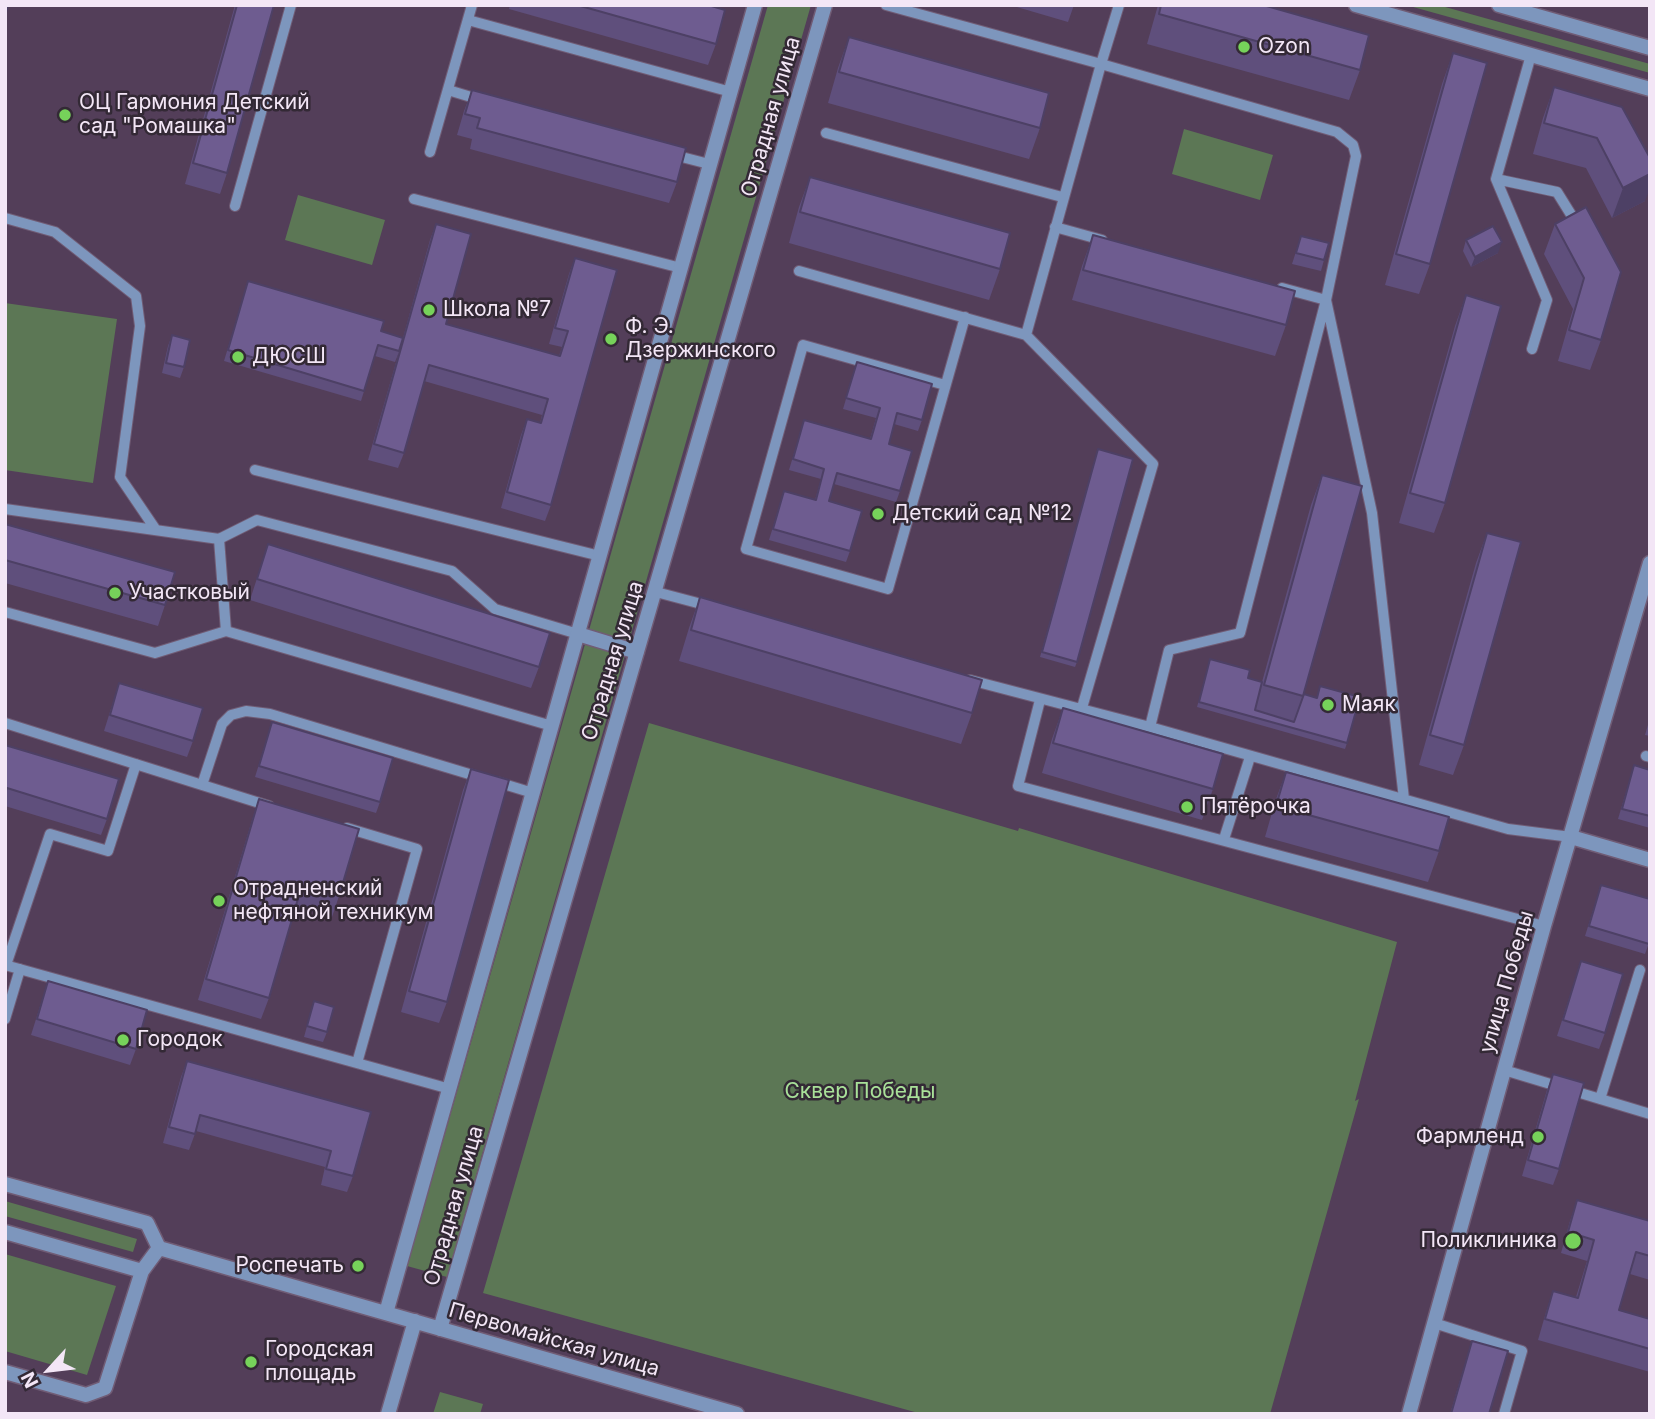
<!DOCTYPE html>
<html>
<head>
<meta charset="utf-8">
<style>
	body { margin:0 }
	#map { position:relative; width:1655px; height:1419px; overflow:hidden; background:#533e59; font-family:Inter,sans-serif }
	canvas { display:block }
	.frame { position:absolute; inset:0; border:7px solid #f3e6f6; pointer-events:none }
	.north { position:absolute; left:14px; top:1335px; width:70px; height:70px; -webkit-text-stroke:5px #332935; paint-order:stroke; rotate:243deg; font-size:19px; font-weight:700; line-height:28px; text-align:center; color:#f3e6f6 }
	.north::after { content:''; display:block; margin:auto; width:24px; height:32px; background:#f3e6f6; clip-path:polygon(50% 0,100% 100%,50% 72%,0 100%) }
</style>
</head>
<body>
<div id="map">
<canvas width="1655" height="1419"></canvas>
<div class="frame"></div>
<div class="north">N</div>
</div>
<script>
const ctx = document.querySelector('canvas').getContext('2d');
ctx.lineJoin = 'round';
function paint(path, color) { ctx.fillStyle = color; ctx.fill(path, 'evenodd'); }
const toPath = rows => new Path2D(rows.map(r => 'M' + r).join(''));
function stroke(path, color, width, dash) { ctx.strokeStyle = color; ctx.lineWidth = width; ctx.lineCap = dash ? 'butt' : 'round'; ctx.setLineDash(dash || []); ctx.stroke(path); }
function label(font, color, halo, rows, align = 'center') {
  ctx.font = font + ' Inter,sans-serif'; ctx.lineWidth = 5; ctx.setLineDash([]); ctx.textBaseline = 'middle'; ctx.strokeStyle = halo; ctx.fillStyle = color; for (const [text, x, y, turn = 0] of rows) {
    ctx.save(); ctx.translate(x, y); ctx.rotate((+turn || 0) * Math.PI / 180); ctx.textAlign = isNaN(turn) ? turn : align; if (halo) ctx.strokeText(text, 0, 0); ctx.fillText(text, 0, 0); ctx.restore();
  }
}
const green = toPath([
	[768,5,811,5,447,1277,407,1266],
	[1406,5,1438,5,1650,64,1650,73],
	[1184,129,1273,155,1260,200,1172,174],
	[298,195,385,220,372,265,285,240],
	[5,303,117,319,93,483,5,470],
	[649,723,1018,831,1019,828,1397,942,1355,1101,1359,1099,1270,1414,922,1414,483,1293],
	[5,1201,137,1239,133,1252,5,1216],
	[5,1254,116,1286,87,1375,5,1351],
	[440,1392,483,1404,480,1414,433,1414]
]);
const lane = toPath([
	[886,5,1101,64,1026,335,1153,464,1081,711],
	[1119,5,1101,64,1337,132,1353,145,1356,156,1326,300,1372,513,1404,799],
	[468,20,731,92],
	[1531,55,1496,179,1547,300,1532,349],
	[448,90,481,100],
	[826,133,1062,197],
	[430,152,472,5],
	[670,154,709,164],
	[1496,179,1557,192,1575,221],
	[414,199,681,268],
	[235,206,291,5],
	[5,218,55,232,136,296,140,326,120,477,156,530],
	[1055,227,1102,240],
	[799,271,1026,335],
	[945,385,803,345,746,549,888,589,965,317],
	[255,470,600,556],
	[5,509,219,539,226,631],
	[219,539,257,520,452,571,495,609,578,634],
	[656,592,709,606],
	[5,612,155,653,226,631,552,726],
	[970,680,1150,727,1508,829,1571,837],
	[1040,700,1018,786,1544,926],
	[5,723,269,806],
	[1150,727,1169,650,1240,633,1326,300,1282,288],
	[1646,756,1650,757],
	[497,782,533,793],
	[202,785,222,724,231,715,246,711,270,714,479,777],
	[347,828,417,849,357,1063],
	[1224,839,1250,757],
	[5,965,450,1089],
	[6,965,50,834,108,851,136,764],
	[5,1019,20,969],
	[1504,1070,1650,1114],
	[1600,1099,1640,970],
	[1434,1323,1522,1351,1504,1414]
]);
const street = toPath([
	[1356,5,1650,89],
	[1499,5,1650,48],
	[578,634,637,652],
	[1571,837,1650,860],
	[5,1184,147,1223,159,1248,737,1414],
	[5,1232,142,1271,159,1248],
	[386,1313,755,5],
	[440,1329,825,5],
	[5,1372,86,1395,105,1388,142,1271],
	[388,1414,415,1321],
	[1409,1414,1544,926,1650,563]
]);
const wall = toPath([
	[235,5,274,5,227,173,220,194,185,184],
	[510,5,708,5,716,44,708,65,509,9],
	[1010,5,1074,5,1068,22],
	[1158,5,1263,5,1360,70,1349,100,1147,44],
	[849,37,1040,128,1029,159,828,103,838,68],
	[1453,53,1430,264,1419,294,1385,285,1442,84],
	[1554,87,1622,107,1645,201,1612,218,1586,168,1533,154,1543,118],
	[472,90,677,182,669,203,470,149,472,139,457,135,464,111],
	[810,177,1000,269,989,300,789,243,799,207],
	[1586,207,1601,340,1590,370,1558,361,1573,309,1544,254,1555,224],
	[436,224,446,324,559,356,562,347,549,344,569,274,575,258,551,505,545,521,501,508,521,435,527,419,540,423,542,415,424,381,404,453,398,468,368,460,399,352,395,362,375,356,361,401,224,361,248,281,381,331,403,338,430,240],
	[1093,235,1286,325,1275,356,1072,300,1082,266],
	[1301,236,1324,260,1321,271,1292,264],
	[1466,240,1498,253,1471,267,1463,251],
	[1466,295,1445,503,1434,533,1399,523,1455,326],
	[172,335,184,367,180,378,162,373,168,346],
	[857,362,922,420,918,431,894,424,889,444,900,491,896,502,834,484,829,501,850,551,846,562,769,540,784,491,815,500,821,479,789,470,804,420,870,439,876,418,843,409],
	[1096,455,1077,662,1075,667,1040,657],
	[1322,475,1304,694,1347,743,1345,749,1197,707,1209,664,1262,682,1311,505],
	[5,524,165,605,158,626,5,583],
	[1487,533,1464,745,1453,775,1419,765,1476,563],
	[268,544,539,667,531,688,250,600],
	[700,597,972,713,961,744,679,661,689,628],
	[119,683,193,741,187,757,104,731],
	[1063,708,1213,789,1202,820,1042,773,1052,739],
	[1650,718,1650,736,1645,735],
	[272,722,380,802,376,813,255,777],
	[5,745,107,819,101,835,5,806],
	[1634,765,1650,770,1650,828,1618,819],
	[471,769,447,1002,439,1023,401,1012,463,790],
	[1286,772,1439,851,1428,882,1265,837,1275,802],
	[259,799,339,896,332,917,295,907,269,998,261,1019,198,1000,252,820],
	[1601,885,1650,940,1645,954,1585,936],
	[1581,961,1605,1033,1599,1049,1557,1036],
	[48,981,136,1049,130,1065,31,1035],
	[314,1001,327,1032,323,1042,304,1037],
	[187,1061,371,1112,353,1176,347,1192,321,1185,325,1167,196,1131,189,1150,163,1143,181,1077],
	[1553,1074,1559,1169,1553,1185,1522,1176,1547,1090],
	[1577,1200,1650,1221,1650,1280,1630,1274,1619,1310,1650,1319,1650,1372,1538,1340,1546,1312,1553,1291,1576,1297,1587,1261,1561,1253,1570,1221],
	[1472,1341,1489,1414,1450,1414,1467,1357]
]);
const shadedWall = toPath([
	[1650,174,1650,188,1645,201,1612,218,1623,188],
	[1502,242,1498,253,1471,267,1475,257]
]);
const building = toPath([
	[5,5,8,5,5,16,5,5],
	[237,5,274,5,227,173,193,163,237,5],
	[577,5,708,5,725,10,716,44,577,5],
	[1161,5,1263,5,1369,35,1360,70,1159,14,1161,5],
	[849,37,1049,93,1040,128,839,72,849,37],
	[1453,53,1487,63,1430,264,1396,254,1453,53],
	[1554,87,1622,107,1650,158,1650,174,1623,188,1597,138,1544,123,1554,87],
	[472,90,686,148,677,182,477,128,480,118,465,114,472,90],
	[810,177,1010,233,1000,269,800,212,810,177],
	[1586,207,1621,272,1601,340,1569,330,1584,278,1555,224,1586,207],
	[436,224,471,234,446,324,560,356,568,331,555,328,575,258,617,270,551,505,507,492,527,419,541,423,548,399,429,365,404,453,374,444,436,224],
	[1493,226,1502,242,1475,257,1466,240,1493,226],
	[1093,235,1295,291,1286,325,1083,270,1093,235],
	[1301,236,1329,243,1324,260,1296,253,1301,236],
	[248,281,384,321,381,331,403,338,399,351,378,345,364,391,228,350,248,281],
	[1466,295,1501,306,1445,503,1410,493,1466,295],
	[172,335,190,340,184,367,166,363,172,335],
	[857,362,932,384,922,420,897,413,889,444,912,451,900,491,837,473,829,501,862,511,850,551,773,529,784,491,816,500,824,469,793,459,804,420,871,439,880,408,846,398,857,362],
	[1098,449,1133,459,1077,662,1042,652,1098,449],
	[1322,475,1362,486,1303,696,1264,685,1322,475],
	[5,524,175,572,165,605,5,560,5,524],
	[1487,533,1521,542,1464,745,1430,735,1487,533],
	[268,544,550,633,539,667,257,579,268,544],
	[700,597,982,680,972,713,691,630,700,597],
	[1210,659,1250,670,1248,678,1262,682,1255,710,1294,722,1304,694,1317,698,1320,686,1360,697,1347,743,1199,702,1210,659],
	[119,683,203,708,193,741,110,715,119,683],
	[1063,708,1223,754,1213,789,1053,743,1063,708],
	[272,722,393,758,380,802,259,766,272,722],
	[5,745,119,779,107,819,7,788,5,793,5,745],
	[1634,765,1650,770,1650,816,1622,809,1634,765],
	[471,769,509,780,447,1002,409,991,471,769],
	[1286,772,1449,817,1439,851,1276,806,1286,772],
	[259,799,359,829,339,896,302,885,269,998,206,979,259,799],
	[1601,885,1650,899,1650,940,1649,944,1589,926,1601,885],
	[1581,961,1623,974,1605,1033,1563,1020,1581,961],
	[48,981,147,1010,136,1049,37,1019,48,981],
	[314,1001,334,1007,327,1032,307,1026,314,1001],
	[187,1061,371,1112,353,1176,326,1169,331,1151,200,1115,195,1134,169,1127,187,1061],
	[1553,1074,1584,1083,1559,1169,1528,1160,1553,1074],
	[1577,1200,1650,1221,1650,1256,1636,1252,1619,1310,1650,1319,1650,1349,1545,1319,1553,1291,1578,1298,1594,1240,1568,1232,1577,1200],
	[1472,1341,1508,1351,1489,1414,1451,1414,1472,1341]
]);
const markers = [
	[1244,47,7,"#76d25a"],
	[65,115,7,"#76d25a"],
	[429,310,7,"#76d25a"],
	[611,339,7,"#76d25a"],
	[238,357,7,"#76d25a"],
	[878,514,7,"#76d25a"],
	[115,593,7,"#76d25a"],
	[1328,705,7,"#76d25a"],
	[1187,807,7,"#76d25a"],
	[219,901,7,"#76d25a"],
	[123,1040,7,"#76d25a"],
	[1538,1137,7,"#76d25a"],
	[1573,1241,9,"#76d25a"],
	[358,1266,7,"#76d25a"],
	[251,1362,7,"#76d25a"]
];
const poiNames = [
	["Ozon",1258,47],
	["ОЦ Гармония Детский",79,103],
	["сад \"Ромашка\"",79,127],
	["Школа №7",443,310],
	["Ф. Э.",625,327],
	["Дзержинского",625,351],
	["ДЮСШ",252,357],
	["Детский сад №12",892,514],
	["Участковый",129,593],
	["Маяк",1342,705],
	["Пятёрочка",1201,807],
	["Отрадненский",233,889],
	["нефтяной техникум",233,913],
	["Городок",137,1040],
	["Фармленд",1524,1137,"right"],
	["Поликлиника",1557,1241,"right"],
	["Роспечать",344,1266,"right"],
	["Городская",265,1350],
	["площадь",265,1374]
];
const streetNames = [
	["Отрадная улица",771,117,-74],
	["Отрадная улица",613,661,-73],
	["улица Победы",1507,982,-74],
	["Отрадная улица",454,1206,-74],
	["Первомайская улица",554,1340,16]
];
const parkNames = [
	["Сквер Победы",860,1092]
];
paint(green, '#5c7755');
stroke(lane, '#705c75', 12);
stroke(street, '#705c75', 17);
stroke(lane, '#7d96bd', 10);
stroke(street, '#7d96bd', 14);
paint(wall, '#5f4f7c');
paint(shadedWall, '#4d4065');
paint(building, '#6e5c90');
stroke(building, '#4d4065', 2);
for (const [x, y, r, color] of markers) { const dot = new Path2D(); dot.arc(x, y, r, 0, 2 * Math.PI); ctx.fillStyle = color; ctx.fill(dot); stroke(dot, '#332935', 2.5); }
label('21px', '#f3e6f6', '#332935', poiNames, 'left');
label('21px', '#f3e6f6', '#332935', streetNames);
label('21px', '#a9e199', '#332935', parkNames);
</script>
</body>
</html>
